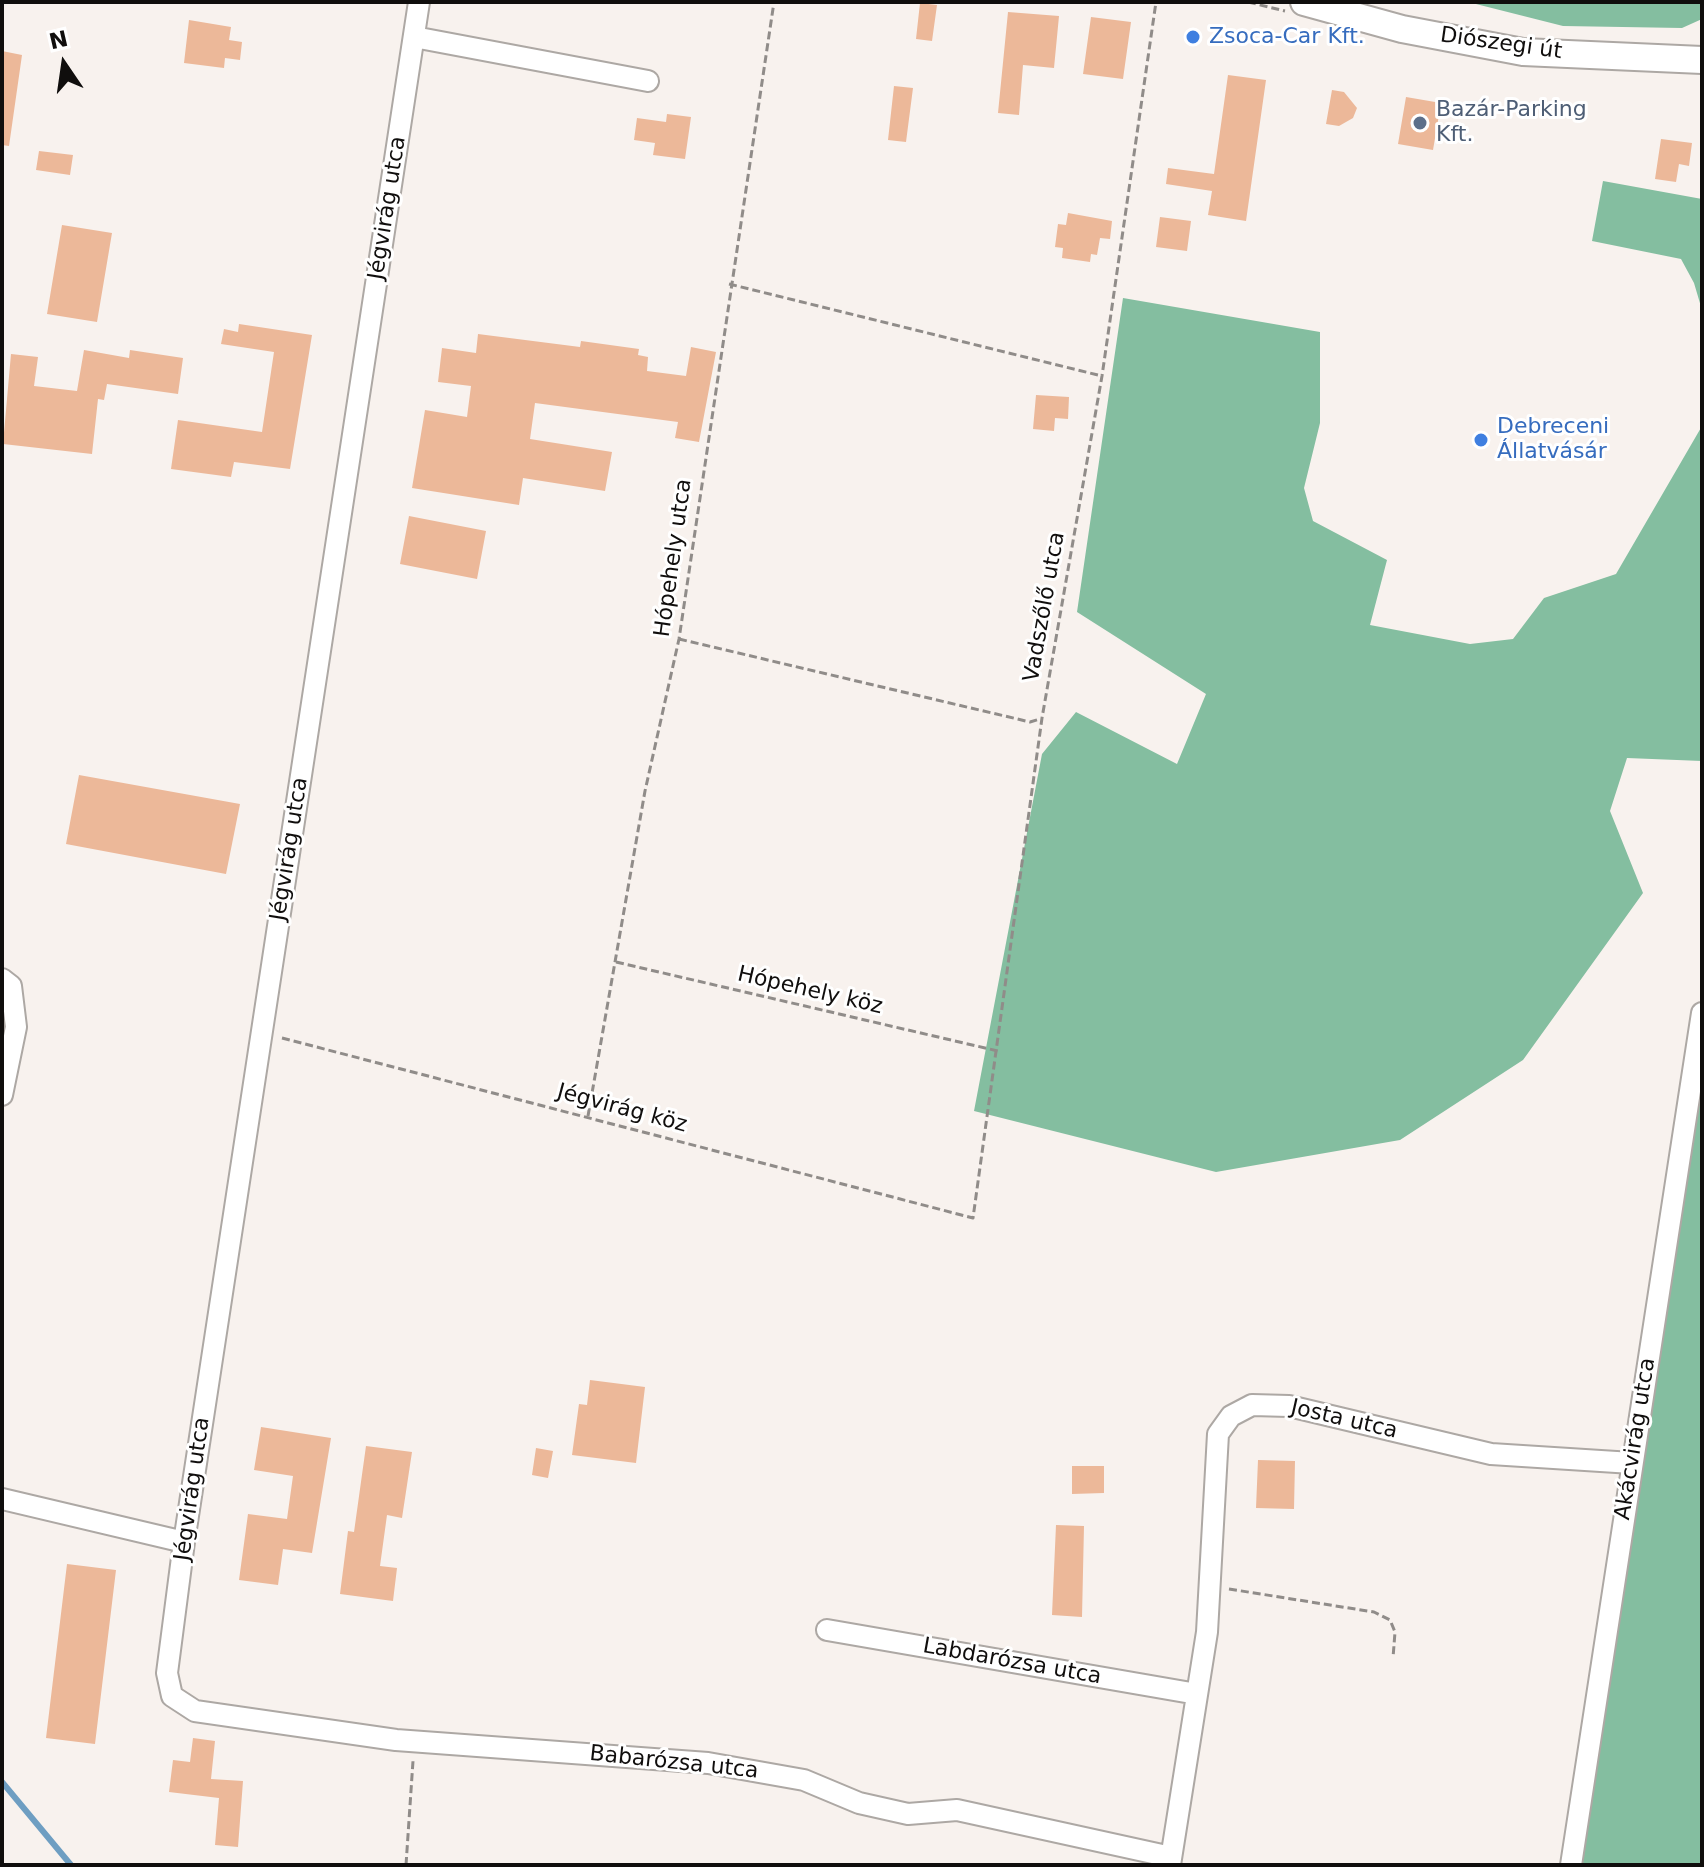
<!DOCTYPE html>
<html>
<head>
<meta charset="utf-8">
<style>
	body { margin:0 }
	#map { position:relative; width:1704px; height:1867px; overflow:hidden; background:#f8f2ee; font-family:"DejaVu Sans",sans-serif }
	canvas { display:block }
	.frame { position:absolute; inset:0; border:4px solid #100e0d; pointer-events:none }
	.north { position:absolute; left:24px; top:24px; width:80px; height:80px; -webkit-text-stroke:6px #fff; paint-order:stroke; rotate:347deg; font-size:22px; font-weight:700; line-height:32px; text-align:center; color:#100e0d }
	.north::after { content:''; display:block; margin:auto; width:28px; height:36px; background:#100e0d; clip-path:polygon(50% 0,100% 100%,50% 72%,0 100%) }
</style>
</head>
<body>
<div id="map">
<canvas width="1704" height="1867"></canvas>
<div class="frame"></div>
<div class="north">N</div>
</div>
<script>
const ctx = document.querySelector('canvas').getContext('2d');
ctx.lineJoin = 'round';
function paint(path, color) { ctx.fillStyle = color; ctx.fill(path, 'evenodd'); }
const toPath = rows => new Path2D(rows.map(r => 'M' + r).join(''));
function stroke(path, color, width, dash) { ctx.strokeStyle = color; ctx.lineWidth = width; ctx.lineCap = dash ? 'butt' : 'round'; ctx.setLineDash(dash || []); ctx.stroke(path); }
function label(font, color, halo, rows, align = 'center') {
  ctx.font = font + ' "DejaVu Sans",sans-serif'; ctx.lineWidth = 6; ctx.setLineDash([]); ctx.textBaseline = 'middle'; ctx.strokeStyle = halo; ctx.fillStyle = color; for (const [text, x, y, turn = 0] of rows) {
    ctx.save(); ctx.translate(x, y); ctx.rotate((+turn || 0) * Math.PI / 180); ctx.textAlign = isNaN(turn) ? turn : align; if (halo) ctx.strokeText(text, 0, 0); ctx.fillText(text, 0, 0); ctx.restore();
  }
}
const forest = toPath([
	[1468,2,1702,2,1702,19,1682,28,1563,26],
	[1603,181,1702,199,1702,310,1694,283,1681,259,1592,241],
	[1123,298,1320,332,1320,423,1304,488,1313,521,1387,560,1370,625,1470,644,1513,639,1544,598,1616,574,1702,426,1702,761,1627,758,1610,811,1643,893,1523,1060,1400,1140,1216,1172,974,1111,1042,754,1076,712,1177,764,1206,694,1077,612],
	[1702,1044,1702,1865,1580,1865]
]);
const stream = toPath([
	[2,1782,71,1865]
]);
const building = toPath([
	[920,3,937,5,932,41,916,39],
	[1008,12,1059,16,1054,68,1023,65,1019,115,998,113],
	[1091,17,1131,22,1123,79,1083,74],
	[189,20,231,27,229,40,242,42,240,60,225,58,224,68,184,63],
	[2,51,22,55,9,146,2,145],
	[1228,75,1266,80,1246,221,1208,215,1212,191,1166,184,1168,168,1214,174],
	[894,86,913,88,906,142,888,140],
	[1332,90,1344,92,1357,108,1353,118,1339,126,1326,124],
	[1406,97,1441,103,1433,150,1398,144],
	[667,114,691,117,685,159,653,155,655,143,634,140,637,118,666,122],
	[1661,139,1692,143,1689,166,1679,164,1676,182,1655,179],
	[39,151,73,155,70,175,36,170],
	[1068,213,1112,221,1110,239,1100,238,1097,255,1091,254,1090,262,1062,258,1063,248,1055,247,1058,224,1066,225],
	[1160,217,1191,221,1187,251,1156,247],
	[62,225,112,233,97,322,47,314],
	[239,324,312,335,290,469,234,462,231,477,171,469,178,420,262,432,274,352,221,344,224,329,238,332],
	[478,334,580,347,581,341,639,349,638,355,648,357,647,371,686,376,691,347,716,352,699,442,675,438,678,422,535,403,530,439,612,452,605,491,523,478,519,505,412,488,425,410,467,417,471,386,438,382,442,348,476,353],
	[84,350,129,358,130,350,183,358,178,394,107,384,104,400,98,399,92,454,3,444,11,354,38,357,34,386,77,391],
	[1036,395,1069,397,1068,419,1055,418,1054,431,1033,429],
	[409,516,486,531,477,579,400,564],
	[79,775,240,804,226,874,66,844],
	[590,1380,645,1387,636,1463,572,1455,579,1404,587,1405],
	[261,1427,331,1438,312,1553,283,1549,278,1585,239,1580,248,1514,287,1519,293,1476,254,1470],
	[366,1446,412,1452,402,1518,387,1515,380,1566,397,1568,393,1601,340,1594,348,1531,354,1532],
	[536,1448,553,1451,548,1478,532,1475],
	[1258,1460,1295,1461,1294,1509,1256,1508],
	[1072,1466,1104,1466,1104,1493,1072,1494],
	[1056,1525,1084,1526,1082,1617,1052,1615],
	[67,1564,116,1570,95,1744,46,1738],
	[193,1738,215,1741,211,1779,243,1781,238,1847,215,1845,219,1798,169,1792,173,1760,190,1762]
]);
const path = toPath([
	[1248,2,1285,11],
	[729,284,1102,376],
	[679,639,1030,722,1040,719],
	[616,962,998,1051],
	[282,1038,973,1218,1042,718,1102,376,1156,2],
	[588,1116,645,791,679,639,774,2],
	[1229,1589,1374,1612,1390,1620,1395,1632,1393,1658],
	[406,1865,413,1761]
]);
const minor = toPath([
	[419,2,184,1542,167,1673,172,1696,195,1711,396,1740,708,1763,804,1780,859,1803,908,1814,957,1810,1171,1857],
	[414,37,648,81],
	[2,979,11,986,16,1027,2,1095],
	[2,1499,184,1542],
	[827,1630,1197,1694],
	[1170,1865,1207,1632,1218,1434,1231,1416,1252,1405,1289,1406,1491,1454,1632,1463],
	[1571,1865,1702,1013]
]);
const major = toPath([
	[1304,2,1402,29,1523,52,1702,60]
]);
const markers = [
	[1193,37,8,"#3f7fe0"],
	[1420,123,8,"#5c6f8a"],
	[1481,440,8,"#3f7fe0"]
];
const shopNames = [
	["Zsoca-Car Kft.",1209,37],
	["Debreceni",1497,427],
	["Állatvásár",1497,452]
];
const streetNames = [
	["Diószegi út",1501,44,8],
	["Jégvirág utca",388,208,-81],
	["Hópehely utca",674,558,-82],
	["Vadszőlő utca",1045,607,-80],
	["Jégvirág utca",290,849,-81],
	["Hópehely köz",810,991,13],
	["Jégvirág köz",622,1109,15],
	["Josta utca",1344,1420,13],
	["Akácvirág utca",1636,1439,-81],
	["Jégvirág utca",193,1489,-82],
	["Labdarózsa utca",1012,1662,10],
	["Babarózsa utca",674,1763,6]
];
const serviceNames = [
	["Bazár-Parking",1436,110],
	["Kft.",1436,135]
];
paint(forest, '#84bea0');
stroke(stream, '#6e9ec2', 6);
paint(building, '#ecb899');
stroke(minor, '#ada8a4', 24);
stroke(major, '#ada8a4', 30);
stroke(path, '#908c89', 3, [8, 4]);
stroke(minor, '#fff', 20);
stroke(major, '#fff', 26);
for (const [x, y, r, color] of markers) { const dot = new Path2D(); dot.arc(x, y, r, 0, 2 * Math.PI); ctx.fillStyle = color; ctx.fill(dot); stroke(dot, '#fff', 3); }
label('22px', '#366cbe', '#fff', shopNames, 'left');
label('22px', '#100e0d', '#fff', streetNames);
label('22px', '#4e5e75', '#fff', serviceNames, 'left');
</script>
</body>
</html>
